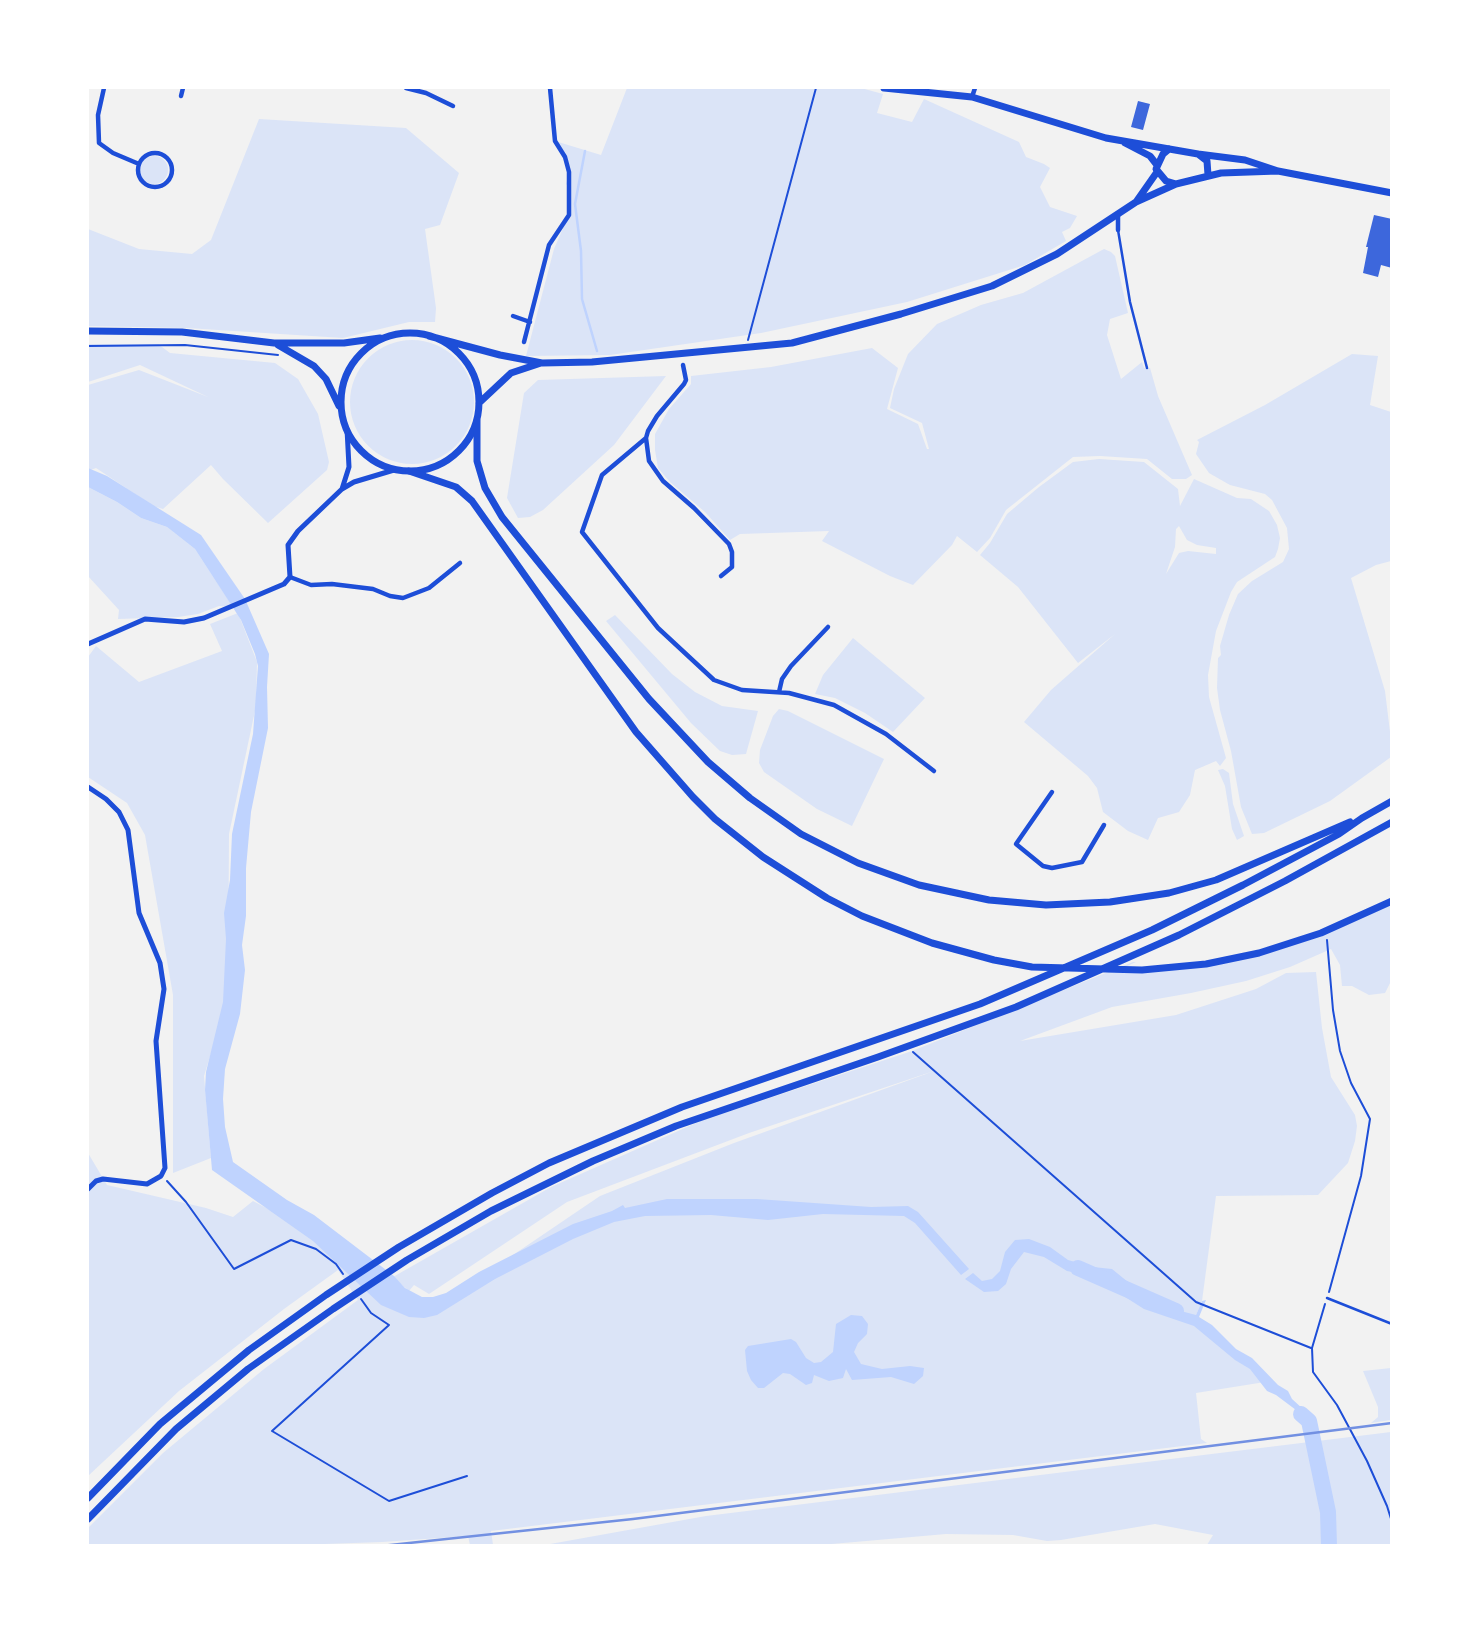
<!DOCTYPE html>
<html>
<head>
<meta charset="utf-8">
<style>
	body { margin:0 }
	#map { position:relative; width:1479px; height:1633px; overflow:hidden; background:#f2f2f2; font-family:"IBM Plex Serif",serif }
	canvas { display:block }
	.frame { position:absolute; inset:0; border:89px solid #fff; pointer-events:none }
</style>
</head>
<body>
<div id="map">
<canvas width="1479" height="1633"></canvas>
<div class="frame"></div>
</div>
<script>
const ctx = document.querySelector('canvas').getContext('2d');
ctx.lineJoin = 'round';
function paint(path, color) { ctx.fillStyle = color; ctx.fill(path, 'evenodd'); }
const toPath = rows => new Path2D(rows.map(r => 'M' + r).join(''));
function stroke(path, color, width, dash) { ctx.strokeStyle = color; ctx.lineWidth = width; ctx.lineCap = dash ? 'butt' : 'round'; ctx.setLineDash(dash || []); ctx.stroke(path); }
const green = toPath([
	[627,88,861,88,883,94,877,113,912,122,924,99,1019,142,1026,157,1044,164,1050,168,1040,187,1050,207,1077,216,1070,228,1062,232,1066,241,1025,265,907,302,761,333,610,355,526,356,554,249,567,219,570,189,566,184,569,172,565,157,555,141,601,155],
	[259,119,406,128,459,173,440,225,425,229,436,308,435,322,409,322,343,338,187,328,88,326,88,229,139,249,192,254,211,240],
	'140 170a14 14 0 1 1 28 0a14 14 0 1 1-28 0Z',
	[1104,249,1111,252,1115,256,1128,313,1110,319,1107,335,1121,379,1142,362,1144,368,1150,368,1158,396,1192,475,1186,479,1172,479,1147,459,1100,456,1073,457,1006,510,990,538,977,552,957,536,952,545,913,585,890,576,822,541,829,531,740,534,730,540,705,512,670,482,658,468,655,450,655,434,669,409,691,384,691,376,771,367,872,348,898,368,887,409,918,424,927,449,929,449,922,423,890,408,894,389,908,354,937,324,981,305,1023,293],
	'350 402a62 62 0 1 1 124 0a62 62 0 1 1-124 0Z',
	[88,344,158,344,170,353,275,363,298,379,318,414,329,462,327,470,268,523,223,479,211,465,163,509,153,506,96,468,88,471,88,385,139,370,208,397,140,365,88,382],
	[1352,354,1378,356,1370,405,1391,412,1391,561,1376,565,1351,578,1385,691,1391,740,1391,757,1330,801,1264,833,1252,834,1241,807,1231,751,1220,710,1217,688,1218,658,1221,655,1220,646,1229,615,1238,594,1252,581,1283,562,1289,549,1287,528,1272,500,1265,494,1230,485,1209,473,1196,454,1199,442,1197,440,1265,405],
	[666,376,614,445,543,510,530,517,518,518,507,498,524,393,538,380],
	[1099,459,1144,462,1178,489,1180,506,1194,479,1237,498,1251,499,1269,511,1277,525,1280,538,1278,549,1275,557,1237,582,1231,592,1216,631,1208,675,1209,697,1226,758,1220,766,1216,761,1195,770,1190,795,1179,812,1158,818,1148,840,1128,831,1103,812,1097,788,1088,776,1024,722,1051,690,1115,634,1078,663,1018,587,980,555,990,543,1007,514,1039,487,1073,462],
	[1179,526,1187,540,1197,545,1216,548,1216,554,1188,551,1179,553,1166,574,1175,547,1176,529],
	[88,487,117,502,141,518,167,527,195,549,233,607,219,606,198,614,178,617,118,619,119,610,88,576],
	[238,613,257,662,256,706,229,834,228,998,204,1076,211,1158,173,1173,173,995,145,835,127,803,88,777,88,657,96,646,139,682,222,651,210,624],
	[615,615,672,674,695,692,722,706,758,711,746,754,732,755,720,751,691,723,606,621],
	[853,638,925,698,893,732,865,713,835,698,815,694,823,675],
	[779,709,788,711,884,759,852,826,817,809,764,772,759,763,760,750,773,716],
	[1223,769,1229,773,1233,804,1244,836,1237,840,1232,829,1225,786,1218,770],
	[1391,903,1391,981,1385,993,1369,995,1352,986,1342,986,1340,965,1331,949,1290,967,1246,981,1191,993,1112,1007,1020,1041,1176,1015,1256,989,1286,973,1316,972,1322,1028,1331,1077,1355,1115,1357,1126,1355,1141,1348,1163,1318,1195,1216,1196,1202,1301,1196,1315,1265,1382,1196,1393,1201,1439,1207,1443,491,1531,493,1545,470,1545,468,1536,382,1542,268,1546,88,1545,88,1528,163,1453,264,1369,358,1300,338,1270,284,1309,179,1391,88,1476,88,1153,107,1185,206,1208,233,1217,253,1201,327,1240,423,1316,600,1196,734,1143,937,1070,749,1133,567,1202,429,1294,414,1285,409,1291,393,1277,551,1187,703,1120,912,1051,1133,962,1136,962,1108,975,1116,972,1143,972,1268,951,1328,934],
	[1391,1368,1391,1420,1371,1423,1378,1417,1378,1407,1363,1371],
	[1391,1432,1391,1545,1207,1545,1213,1535,1155,1524,1061,1540,1047,1541,1013,1535,946,1534,809,1546,539,1546,706,1516]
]);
const water = toPath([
	[88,468,107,476,201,535,245,599,269,654,267,687,268,728,251,812,246,868,246,916,242,945,245,970,240,1014,225,1069,223,1099,225,1127,233,1162,287,1200,314,1215,394,1276,405,1288,422,1297,433,1297,446,1293,479,1272,573,1224,612,1211,623,1205,625,1208,667,1199,757,1199,871,1207,908,1206,918,1212,969,1269,961,1275,915,1223,904,1216,823,1214,768,1220,711,1215,645,1216,614,1222,573,1239,495,1279,437,1315,424,1318,409,1317,381,1305,313,1241,212,1170,205,1090,206,1072,223,1002,226,939,224,913,230,880,232,834,253,734,258,666,255,654,241,620,195,549,167,527,141,518,117,502,88,487],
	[1029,1239,1050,1247,1068,1260,1093,1267,1112,1269,1150,1300,1173,1309,1196,1315,1202,1301,1206,1300,1199,1317,1212,1325,1236,1349,1252,1358,1278,1385,1288,1391,1292,1399,1313,1418,1318,1430,1308,1431,1296,1410,1276,1395,1267,1391,1250,1369,1235,1360,1194,1326,1144,1309,1122,1295,1117,1285,1107,1279,1067,1271,1044,1257,1024,1252,1011,1269,1006,1284,998,1291,984,1292,965,1279,973,1273,982,1281,992,1279,1000,1271,1005,1252,1015,1240],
	[851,1315,862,1316,868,1324,867,1334,858,1343,854,1352,861,1364,882,1369,910,1366,924,1368,923,1376,914,1384,891,1377,852,1380,846,1369,843,1378,829,1381,814,1375,812,1383,806,1385,790,1374,783,1373,764,1388,758,1388,751,1380,747,1371,745,1350,748,1346,791,1339,796,1342,806,1358,814,1363,821,1362,833,1352,836,1324]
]);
const stream = toPath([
	[585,151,575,204,581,251,582,299,597,351]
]);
const river = toPath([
	[1078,1268,1176,1311],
	[1301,1414,1309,1421,1328,1512,1329,1546]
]);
const building = toPath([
	[1138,101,1150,104,1143,130,1131,127],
	[1374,215,1392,219,1392,268,1381,265,1378,277,1363,273,1368,247,1366,247]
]);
const path = toPath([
	[748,340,816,88],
	[88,346,185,345,278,355],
	[1327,940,1333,1010,1340,1051,1351,1083,1370,1119,1361,1176,1329,1292],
	[913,1052,1196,1302,1311,1348],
	[167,1181,186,1202,234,1269,291,1240,316,1249,336,1264,343,1274],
	[361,1299,371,1313,389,1325,272,1431,389,1501,467,1476],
	[1325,1304,1312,1348,1313,1372,1337,1405,1367,1461,1387,1506,1392,1522]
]);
const service = toPath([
	[1118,230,1130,302,1147,368],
	[1327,1298,1392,1324]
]);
const minor = toPath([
	[104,88,98,115,99,143,113,153,139,164],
	[406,88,426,93,453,106],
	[181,96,183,88],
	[972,97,975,88],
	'138 170a17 17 0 1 1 34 0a17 17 0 1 1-34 0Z',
	[1118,216,1118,230],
	[513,316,530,322],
	[524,342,549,245,569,215,569,172,565,157,555,141,550,88],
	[683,365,686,380,684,384,657,416,648,431,646,438,649,461,663,481,694,508,729,544,732,552,732,567,721,576],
	[646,438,602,475,582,532,658,628,714,680,742,690,789,693,834,705,886,734,934,771],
	[290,577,311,585,332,584,373,589,390,596,403,598,429,588,460,563],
	[779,692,782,679,791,666,828,627],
	[1052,792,1016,844,1043,866,1052,868,1082,862,1104,825]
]);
const tertiary = toPath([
	[342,489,349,467,347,429],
	[88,644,145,619,184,622,204,618,284,584,290,577,288,545,298,531,342,489,354,482,394,470],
	[88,787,106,799,119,812,128,830,139,913,160,963,164,989,156,1041,165,1168,161,1176,147,1184,103,1179,96,1181,88,1189]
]);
const primary = toPath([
	[884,88,972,97,1106,138,1198,154,1207,161,1208,175],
	[1125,143,1150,156,1157,165],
	[1169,149,1163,154,1156,169,1166,181,1176,184],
	[1198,154,1245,160,1278,171,1392,193],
	[1136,202,1157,172],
	[88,331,182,332,274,343,344,343,380,338],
	'341 402a69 69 0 1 1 138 0a69 69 0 1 1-138 0Z',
	[429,336,500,355,542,363,592,362,792,343,901,314,992,286,1057,254,1136,202,1176,184,1221,173,1278,171],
	[278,345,314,366,326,379,339,406],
	[479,403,511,373,541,363]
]);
const trunk = toPath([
	[477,421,477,461,485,488,502,517,649,699,708,762,750,798,801,834,858,863,919,885,989,900,1046,905,1110,902,1169,893,1216,880,1350,822],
	[409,471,456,487,472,501,636,732,693,797,715,819,763,857,827,898,862,916,932,943,994,960,1032,967,1142,970,1206,964,1259,953,1321,933,1392,901],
	[88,1498,160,1424,249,1350,326,1295,399,1247,492,1193,549,1163,682,1107,980,1004,1152,930,1243,885,1339,834,1362,818,1392,801],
	[88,1519,176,1429,248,1369,333,1309,407,1260,491,1211,593,1161,676,1126,878,1057,1016,1007,1179,935,1285,881,1392,822]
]);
const rail = toPath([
	[381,1546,633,1519,1392,1423]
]);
paint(green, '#dbe4f7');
paint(water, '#bfd3fe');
stroke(stream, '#bfd3fe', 2.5);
stroke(river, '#bfd3fe', 16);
paint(building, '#3d67dc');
stroke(path, '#1d4ed8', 2);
stroke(service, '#1d4ed8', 2.5);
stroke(minor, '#1d4ed8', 4.5);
stroke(tertiary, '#1d4ed8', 5);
stroke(primary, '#1d4ed8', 7);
stroke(trunk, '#1d4ed8', 7);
stroke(rail, '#7290e2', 2.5);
</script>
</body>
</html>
